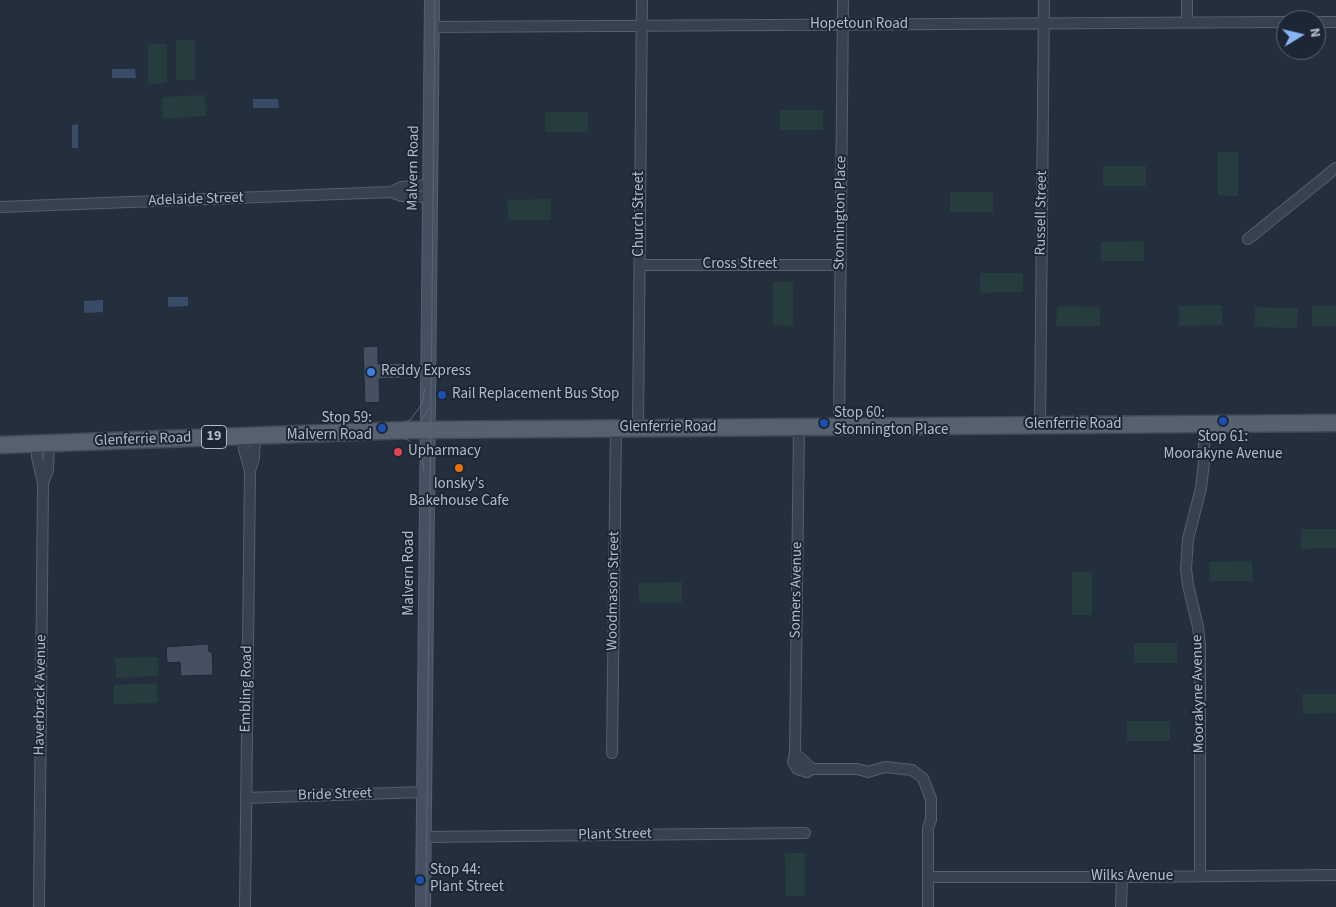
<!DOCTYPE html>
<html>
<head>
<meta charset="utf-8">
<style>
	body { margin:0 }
	#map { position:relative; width:1336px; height:907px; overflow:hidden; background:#242f3e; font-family:"Source Sans 3",sans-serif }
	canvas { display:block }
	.north { position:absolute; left:1276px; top:10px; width:50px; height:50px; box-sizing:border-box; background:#1d2633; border:1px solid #59626f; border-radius:50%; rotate:81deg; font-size:14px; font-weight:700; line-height:20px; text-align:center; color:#b4bcc9 }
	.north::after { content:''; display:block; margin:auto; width:18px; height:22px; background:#8ab4f8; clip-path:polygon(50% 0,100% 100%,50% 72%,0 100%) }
</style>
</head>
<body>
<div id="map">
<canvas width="1336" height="907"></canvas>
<div class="north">N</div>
</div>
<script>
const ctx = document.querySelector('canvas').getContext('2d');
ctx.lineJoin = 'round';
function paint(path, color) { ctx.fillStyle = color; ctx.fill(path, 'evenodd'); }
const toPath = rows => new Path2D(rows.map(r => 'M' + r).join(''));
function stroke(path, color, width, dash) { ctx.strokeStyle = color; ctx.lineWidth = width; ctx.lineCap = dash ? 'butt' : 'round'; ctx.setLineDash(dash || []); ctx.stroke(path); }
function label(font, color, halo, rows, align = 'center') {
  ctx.font = font + ' "Source Sans 3",sans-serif'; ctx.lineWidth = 4; ctx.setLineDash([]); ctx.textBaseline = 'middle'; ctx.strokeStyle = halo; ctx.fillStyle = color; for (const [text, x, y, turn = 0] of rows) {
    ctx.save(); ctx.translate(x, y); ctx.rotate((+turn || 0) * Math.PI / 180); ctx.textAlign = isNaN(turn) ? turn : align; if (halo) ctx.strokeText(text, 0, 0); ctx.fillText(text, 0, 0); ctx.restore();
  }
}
const green = toPath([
	[176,40,195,40,195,80,176,80],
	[148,44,167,44,167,83,148,84],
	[205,95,206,116,163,119,162,97],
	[780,110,823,110,823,130,780,130],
	[545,112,588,112,588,132,545,132],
	[1218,152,1238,152,1238,196,1218,195],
	[1103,166,1146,166,1146,186,1103,186],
	[950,192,993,192,993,212,950,212],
	[551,199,551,220,508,220,507,200],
	[1144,241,1144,261,1101,261,1101,242],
	[980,273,1023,273,1023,292,980,293],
	[773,282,793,282,793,326,773,325],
	[1222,305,1222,325,1179,326,1179,306],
	[1057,306,1100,307,1100,326,1056,326],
	[1312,306,1336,306,1336,326,1312,326],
	[1255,307,1298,308,1297,328,1254,327],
	[1301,529,1336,529,1336,548,1301,549],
	[1252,561,1253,581,1210,581,1209,562],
	[1072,572,1092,572,1092,615,1072,615],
	[682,582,682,602,639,603,638,583],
	[1134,643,1177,643,1177,663,1134,663],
	[158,657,159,676,116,678,115,658],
	[157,683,157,703,114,704,114,685],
	[1302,694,1336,694,1336,713,1303,714],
	[1127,721,1170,721,1170,741,1127,741],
	[785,853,805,853,805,896,786,896]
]);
const water = toPath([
	[112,69,135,69,136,78,112,78],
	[253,99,278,99,279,108,253,108],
	[78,124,78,148,72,148,72,125],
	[168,297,188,297,188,306,168,307],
	[103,300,103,312,84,313,84,301]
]);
const building = toPath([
	[378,346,378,364,403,363,403,378,379,379,380,402,365,403,363,347,378,346],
	[208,644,209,652,212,652,213,675,181,676,180,662,167,663,166,647,208,644]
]);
const minor = toPath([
	[1187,22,1187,0],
	[1316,22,1336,22],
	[432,27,1286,22],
	[391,192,401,187,430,185],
	[0,207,391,192,402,196,430,197],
	[1248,239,1336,168],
	[640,265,841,265],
	[1040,425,1044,0],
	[839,426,843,0],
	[799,427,795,753,793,762,797,769,807,772,812,769,857,769,868,772,885,767,912,770,923,778,931,799,931,820,928,828,928,907],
	[638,428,642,0],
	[243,436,244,449,250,471],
	[37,444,37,457,43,483,39,907],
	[43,483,48,470,49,443],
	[612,753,616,428],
	[795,753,812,769],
	[246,798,424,792],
	[424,837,805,833],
	[1200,876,1200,645,1198,627,1188,585,1186,569,1188,539,1201,488,1204,462,1204,424],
	[928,877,1122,877,1336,875],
	[245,907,250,471,254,458,255,435],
	[1121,907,1122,877]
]);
const secondary = toPath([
	[423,907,432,0]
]);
const primary = toPath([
	[0,445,409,430,1336,423]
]);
const tram = toPath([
	[386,427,403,424,411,419,422,404,425,388],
	[406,431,413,429,421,422,429,407],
	[396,435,408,440,417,448,422,458,424,471],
	[0,448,395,433,1336,426],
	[426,907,435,0]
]);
const markers = [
	[371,372,5,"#3f7fe0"],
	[442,395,5,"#1a4fb4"],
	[1223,421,5,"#1a4fb4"],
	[824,423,5,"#1a4fb4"],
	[382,428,5,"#1a4fb4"],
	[398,452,5,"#e0444e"],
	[459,468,5,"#e8710a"],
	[420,880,5,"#1a4fb4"]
];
const shields = [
	[214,437,25]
];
const shieldNames = [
	["19",214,437]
];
const streetNames = [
	["Hopetoun Road",859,25],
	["Malvern Road",414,168,-89],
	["Adelaide Street",196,200,-2],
	["Stonnington Place",841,213,-89],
	["Russell Street",1042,213,-89],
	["Church Street",640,214,-90],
	["Cross Street",740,265],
	["Glenferrie Road",1073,425],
	["Glenferrie Road",668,428],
	["Glenferrie Road",143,440,-2],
	["Malvern Road",410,573,-90],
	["Somers Avenue",797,590,-89],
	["Woodmason Street",614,591,-89],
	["Embling Road",247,689,-89],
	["Moorakyne Avenue",1199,694,-91],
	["Haverbrack Avenue",41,695,-89],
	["Bride Street",335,795,-2],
	["Plant Street",615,835,-1],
	["Wilks Avenue",1132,877]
];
const poiNames = [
	["Reddy Express",381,372],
	["Rail Replacement Bus Stop",452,395],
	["Stop 60:",834,414],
	["Stonnington Place",834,431],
	["Stop 59:",372,419,"right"],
	["Malvern Road",372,436,"right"],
	["Stop 61:",1223,438,"center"],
	["Moorakyne Avenue",1223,455,"center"],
	["Upharmacy",408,452],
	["Ionsky's",459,485,"center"],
	["Bakehouse Cafe",459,502,"center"],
	["Stop 44:",430,871],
	["Plant Street",430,888]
];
paint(green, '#263c3f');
paint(water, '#394c67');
paint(building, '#455162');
stroke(building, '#1f2835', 1);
stroke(minor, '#565f6c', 12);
stroke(secondary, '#565f6c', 16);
stroke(primary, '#414a57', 19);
stroke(minor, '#38414e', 10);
stroke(secondary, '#465061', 14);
stroke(primary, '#56606e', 16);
stroke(tram, '#5a6575', 1);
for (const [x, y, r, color] of markers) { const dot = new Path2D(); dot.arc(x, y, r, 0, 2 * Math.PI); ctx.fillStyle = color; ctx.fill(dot); stroke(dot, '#1d2633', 2); }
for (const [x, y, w] of shields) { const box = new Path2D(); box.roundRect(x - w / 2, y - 11.5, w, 23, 4); ctx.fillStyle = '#1d2633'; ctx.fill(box); stroke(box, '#b4bcc9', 1); }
label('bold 14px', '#b4bcc9', null, shieldNames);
label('15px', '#b4bcc9', '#1d2633', streetNames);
label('15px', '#b4bcc9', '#1d2633', poiNames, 'left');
</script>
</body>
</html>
